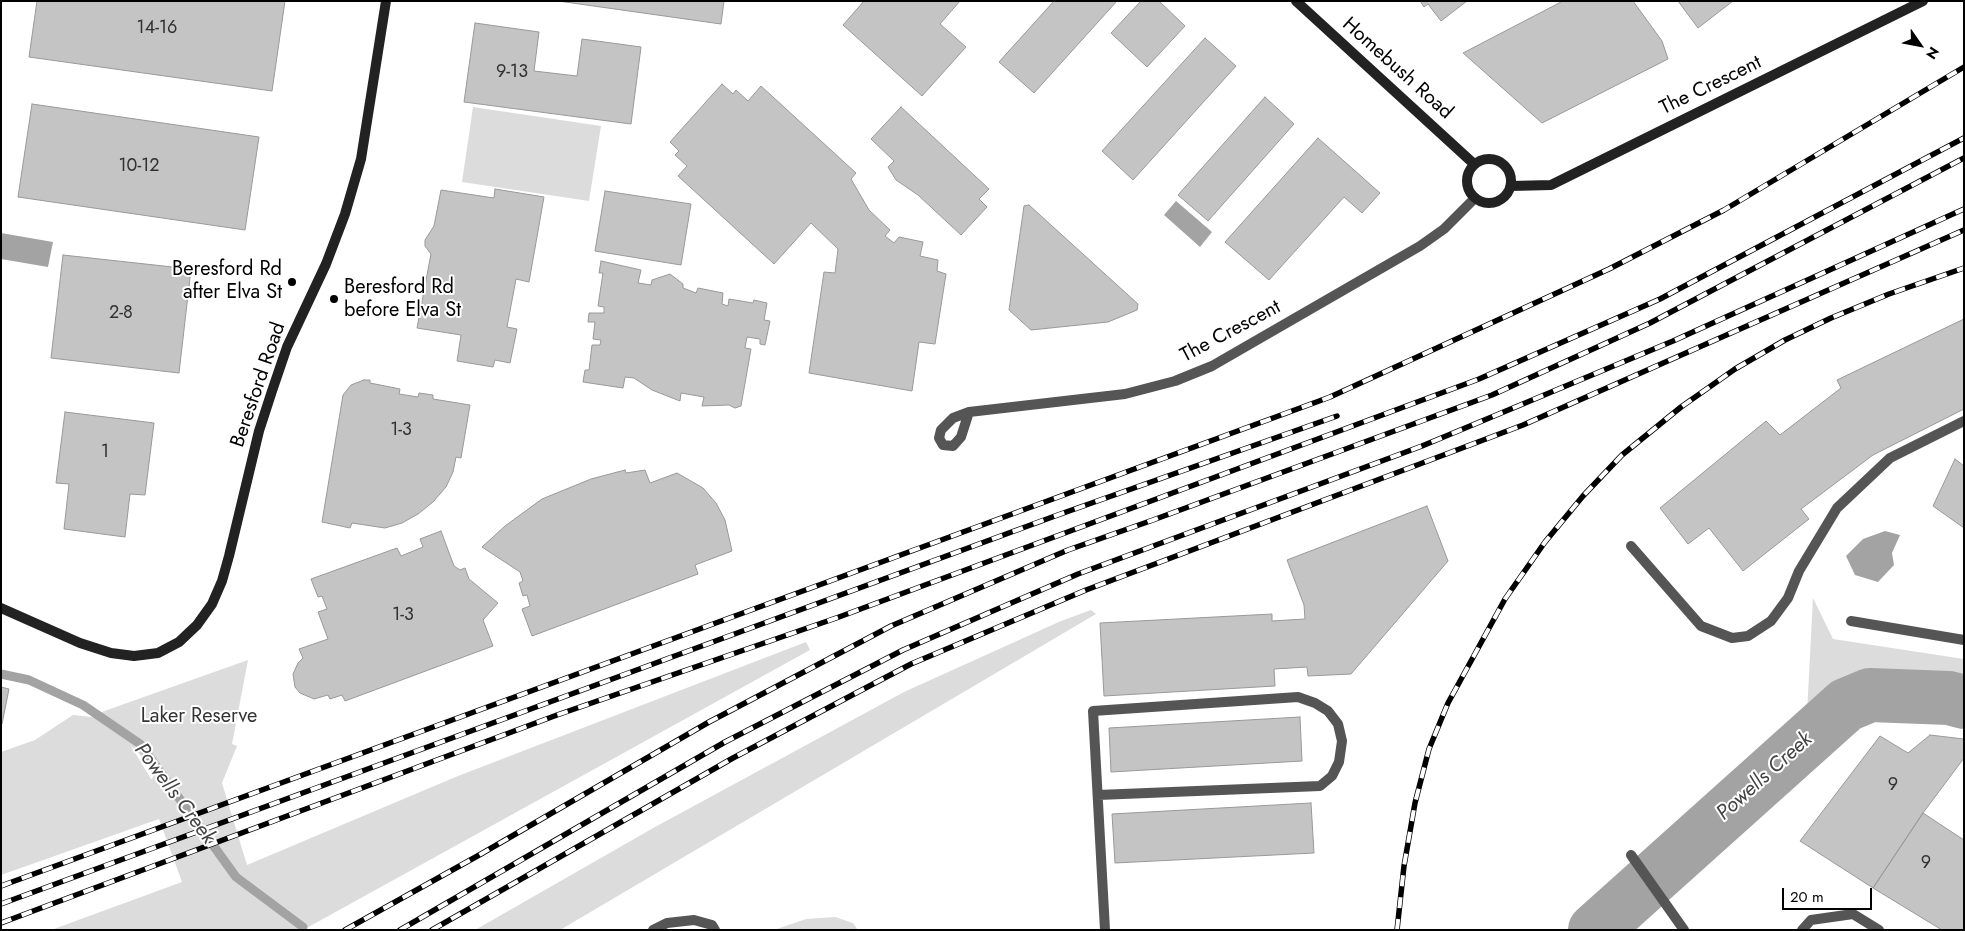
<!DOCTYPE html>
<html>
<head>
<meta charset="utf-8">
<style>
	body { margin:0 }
	#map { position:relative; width:1965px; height:931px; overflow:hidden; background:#fff; font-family:Jost,sans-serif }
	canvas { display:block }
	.frame { position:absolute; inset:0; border:2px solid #000; pointer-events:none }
	.north { position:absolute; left:1895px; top:20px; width:50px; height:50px; -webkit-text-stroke:4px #fff; paint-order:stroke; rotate:123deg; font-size:14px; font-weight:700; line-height:20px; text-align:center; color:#000 }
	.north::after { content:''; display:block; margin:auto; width:18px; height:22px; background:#000; clip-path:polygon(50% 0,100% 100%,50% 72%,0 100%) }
	.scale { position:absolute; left:1782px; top:888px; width:90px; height:22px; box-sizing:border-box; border:2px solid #000; border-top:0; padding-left:6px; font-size:15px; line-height:18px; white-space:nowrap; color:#000; -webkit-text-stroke:4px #fff; paint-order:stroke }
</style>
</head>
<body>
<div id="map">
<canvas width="1965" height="931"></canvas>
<div class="frame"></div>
<div class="north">N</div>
<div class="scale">20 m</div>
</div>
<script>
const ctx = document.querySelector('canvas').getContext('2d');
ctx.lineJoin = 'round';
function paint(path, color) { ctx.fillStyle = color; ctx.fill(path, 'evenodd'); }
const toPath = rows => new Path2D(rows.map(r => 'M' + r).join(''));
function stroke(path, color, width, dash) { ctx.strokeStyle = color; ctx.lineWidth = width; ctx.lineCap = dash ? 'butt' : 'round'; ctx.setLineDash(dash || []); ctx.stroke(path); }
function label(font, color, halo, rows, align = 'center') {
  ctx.font = font + ' Jost,sans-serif'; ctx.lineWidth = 4; ctx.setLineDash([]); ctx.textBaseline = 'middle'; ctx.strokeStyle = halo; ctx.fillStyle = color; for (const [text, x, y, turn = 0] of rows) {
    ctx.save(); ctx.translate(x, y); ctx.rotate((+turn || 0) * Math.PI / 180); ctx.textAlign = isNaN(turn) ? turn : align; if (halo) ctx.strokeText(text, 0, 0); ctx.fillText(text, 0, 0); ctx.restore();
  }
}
const green = toPath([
	[473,107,601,126,589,201,462,182],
	[1813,598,1833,639,1964,659,1964,699,1863,681,1837,687,1807,713],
	[1091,610,1096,614,560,930,475,930,655,827,904,692,1061,621],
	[806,642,810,650,303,930,51,930,182,882,159,819,1,875,1,752,35,740,73,715,100,718,96,714,248,660,232,744,237,746,222,783,247,865,458,776],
	[131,746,156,771,152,779,151,779],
	[835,917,853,923,858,930,774,930,806,919]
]);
const water = toPath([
	[1176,201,1212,232,1200,247,1164,215],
	[1,233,53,242,48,267,1,259],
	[1885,531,1900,535,1892,553,1894,565,1878,582,1855,575,1846,556,1863,539]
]);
const stream = toPath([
	[1,674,29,680,83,705,140,744,236,877,303,927]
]);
const river = toPath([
	[1595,930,1846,705,1870,695,1949,698,1964,702]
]);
const building = toPath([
	[37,1,285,1,272,91,29,57,37,1],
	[558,1,724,1,721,24,558,1],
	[864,1,960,1,940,24,966,47,922,96,843,25,864,1],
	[1054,1,1117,1,1034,93,999,62,1054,1],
	[1141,1,1159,1,1185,26,1147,67,1111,33,1141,1],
	[1420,1,1467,1,1441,21,1428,4,1424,7,1420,1],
	[1563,1,1633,1,1662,41,1668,59,1542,123,1463,53,1563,1],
	[1678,1,1733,1,1698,28,1678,1],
	[475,23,539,32,534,71,577,76,582,39,641,47,631,124,464,102,475,23],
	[1205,38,1236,66,1133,180,1102,151,1205,38],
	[722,84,733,94,736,90,748,101,761,86,856,173,851,179,869,210,890,230,885,236,894,243,899,237,923,242,920,256,938,260,937,271,946,274,935,344,919,342,912,391,809,373,824,272,835,273,838,249,811,223,774,264,678,176,687,166,675,155,679,151,670,142,722,84],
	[1265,97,1294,124,1208,221,1178,195,1265,97],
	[32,104,259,137,245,230,18,197,32,104],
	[901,107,989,189,979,199,987,207,961,235,918,195,896,180,888,167,894,161,871,139,901,107],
	[1318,138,1380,193,1362,213,1344,197,1269,280,1225,242,1318,138],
	[495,189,544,197,529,282,516,279,507,327,517,329,510,363,495,360,493,367,457,361,461,335,417,328,431,254,425,246,425,240,434,226,441,190,494,198,495,189],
	[605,191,691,204,681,265,595,251,605,191],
	[1029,205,1138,304,1137,310,1108,322,1031,330,1009,310,1024,206,1029,205],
	[63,255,191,269,179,373,51,358,63,255],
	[601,261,641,270,638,283,651,285,652,280,670,274,683,284,683,288,696,293,698,288,723,293,722,304,728,306,729,299,753,303,754,300,767,303,764,320,770,321,765,345,760,344,760,339,747,337,745,348,751,349,741,406,735,408,729,405,702,406,704,397,681,393,680,401,652,390,634,378,625,377,623,388,583,382,585,370,589,370,592,345,600,345,601,340,593,339,595,322,588,322,589,313,604,313,604,307,598,306,603,273,599,273,601,261],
	[1964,319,1964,409,1873,455,1801,509,1809,519,1743,571,1709,528,1688,544,1660,508,1766,421,1780,435,1841,388,1837,380,1964,319],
	[364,380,370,380,370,383,400,389,399,394,418,397,419,393,433,395,433,399,470,405,461,458,456,457,453,472,446,487,433,502,418,514,402,523,385,528,352,523,350,528,322,522,343,395,351,385,364,380],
	[65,412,154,423,145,495,130,494,125,537,64,529,69,484,56,483,65,412],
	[1955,459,1964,466,1964,528,1933,506,1955,459],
	[625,470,626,473,645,470,650,483,677,473,703,488,716,503,725,520,732,551,695,565,698,574,532,636,522,609,530,606,527,595,523,596,519,583,523,581,520,572,482,547,505,526,542,499,591,479,625,470],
	[1427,506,1448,561,1351,674,1308,676,1307,667,1274,669,1275,686,1104,696,1100,623,1272,614,1272,621,1305,619,1304,605,1287,560,1427,506],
	[441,531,454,566,460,570,465,568,469,579,498,603,483,620,493,646,345,701,342,695,330,699,328,695,314,699,300,693,295,687,293,674,298,663,303,658,299,649,328,639,318,612,327,609,322,596,318,597,311,579,397,548,401,556,423,547,420,539,441,531],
	[1,687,9,689,2,724,1,724,1,687],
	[1300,717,1302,761,1111,772,1109,728,1300,717],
	[1930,735,1964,739,1964,758,1923,813,1873,888,1800,841,1880,736,1908,753,1930,735],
	[1311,803,1314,853,1115,863,1112,814,1311,803],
	[1923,813,1964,840,1964,930,1942,930,1873,888,1923,813]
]);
const lane = toPath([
	[1631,546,1701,626,1732,638,1748,636,1771,621,1788,598,1799,571,1837,508,1890,458,1964,421],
	[1851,621,1964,640],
	[1098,795,1320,786,1332,776,1339,762,1342,741,1338,724,1328,711,1315,703,1298,697,1093,711,1105,930],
	[1631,855,1684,930],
	[653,930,667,923,694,920,712,925,715,930],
	[1802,930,1811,920,1853,914,1879,930]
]);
const street = toPath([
	[969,412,953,418,941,430,939,438,943,445,953,446,961,437,969,412,1125,394,1175,381,1212,366,1420,246,1444,229,1475,198]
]);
const secondary = toPath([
	[1296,1,1474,164],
	'1467 181a22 22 0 1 1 44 0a22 22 0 1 1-44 0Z',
	[1511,186,1551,185,1923,1],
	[1,608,80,643,111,653,134,656,158,653,179,642,197,625,212,604,222,581,229,556,259,431,272,391,287,347,326,264,345,214,361,159,386,1]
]);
const rail = toPath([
	[1,886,1330,397,1609,269,1724,210,1964,67],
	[1,904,1055,516,1337,416],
	[1,923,557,715,839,617,1479,379,1660,299,1964,138],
	[345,930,481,854,709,722,891,626,1068,550,1153,520,1492,395,1650,323,1964,158],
	[400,930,725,742,903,650,1078,574,1422,446,1518,406,1673,341,1964,209],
	[432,930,733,758,911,664,1086,590,1523,425,1964,230],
	[1397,930,1404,866,1415,803,1429,749,1448,703,1505,599,1545,542,1583,496,1622,455,1681,407,1735,369,1785,340,1831,318,1889,294,1964,268]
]);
const markers = [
	[292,282,5,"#000"],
	[334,299,5,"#000"]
];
const numberNames = [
	["14-16",157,29],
	["9-13",512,73],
	["10-12",139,167],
	["2-8",121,314],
	["1-3",401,431],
	["1",105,453],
	["1-3",403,616],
	["9",1893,786],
	["9",1926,864]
];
const streetNames = [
	["Homebush Road",1397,69,42],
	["The Crescent",1711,86,-26],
	["The Crescent",1231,332,-28],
	["Beresford Road",259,385,-71]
];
const poiNames = [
	["Beresford Rd",282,270],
	["after Elva St",282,293],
	["Beresford Rd",344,288,"left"],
	["before Elva St",344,311,"left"]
];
const parkNames = [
	["Laker Reserve",199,717]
];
const waterNames = [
	["Powells Creek",1765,777,-42],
	["Powells Creek",174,794,53]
];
paint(green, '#dcdcdc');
paint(water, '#a3a3a3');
stroke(stream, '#a3a3a3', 9);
stroke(river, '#a3a3a3', 54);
paint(building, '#c4c4c4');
stroke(building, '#999', 1);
stroke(lane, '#555', 10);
stroke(street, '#555', 10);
stroke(secondary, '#222', 10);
stroke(rail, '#000', 5.5);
stroke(rail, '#fff', 4, [11]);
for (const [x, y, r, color] of markers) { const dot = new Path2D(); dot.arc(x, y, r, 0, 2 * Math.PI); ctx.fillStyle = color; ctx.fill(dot); stroke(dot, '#fff', 2); }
label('18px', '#313131', null, numberNames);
label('20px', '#000', '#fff', streetNames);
label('20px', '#000', '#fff', poiNames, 'right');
label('20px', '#333', '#fff', parkNames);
label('italic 21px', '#444', '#fff', waterNames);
</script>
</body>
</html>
